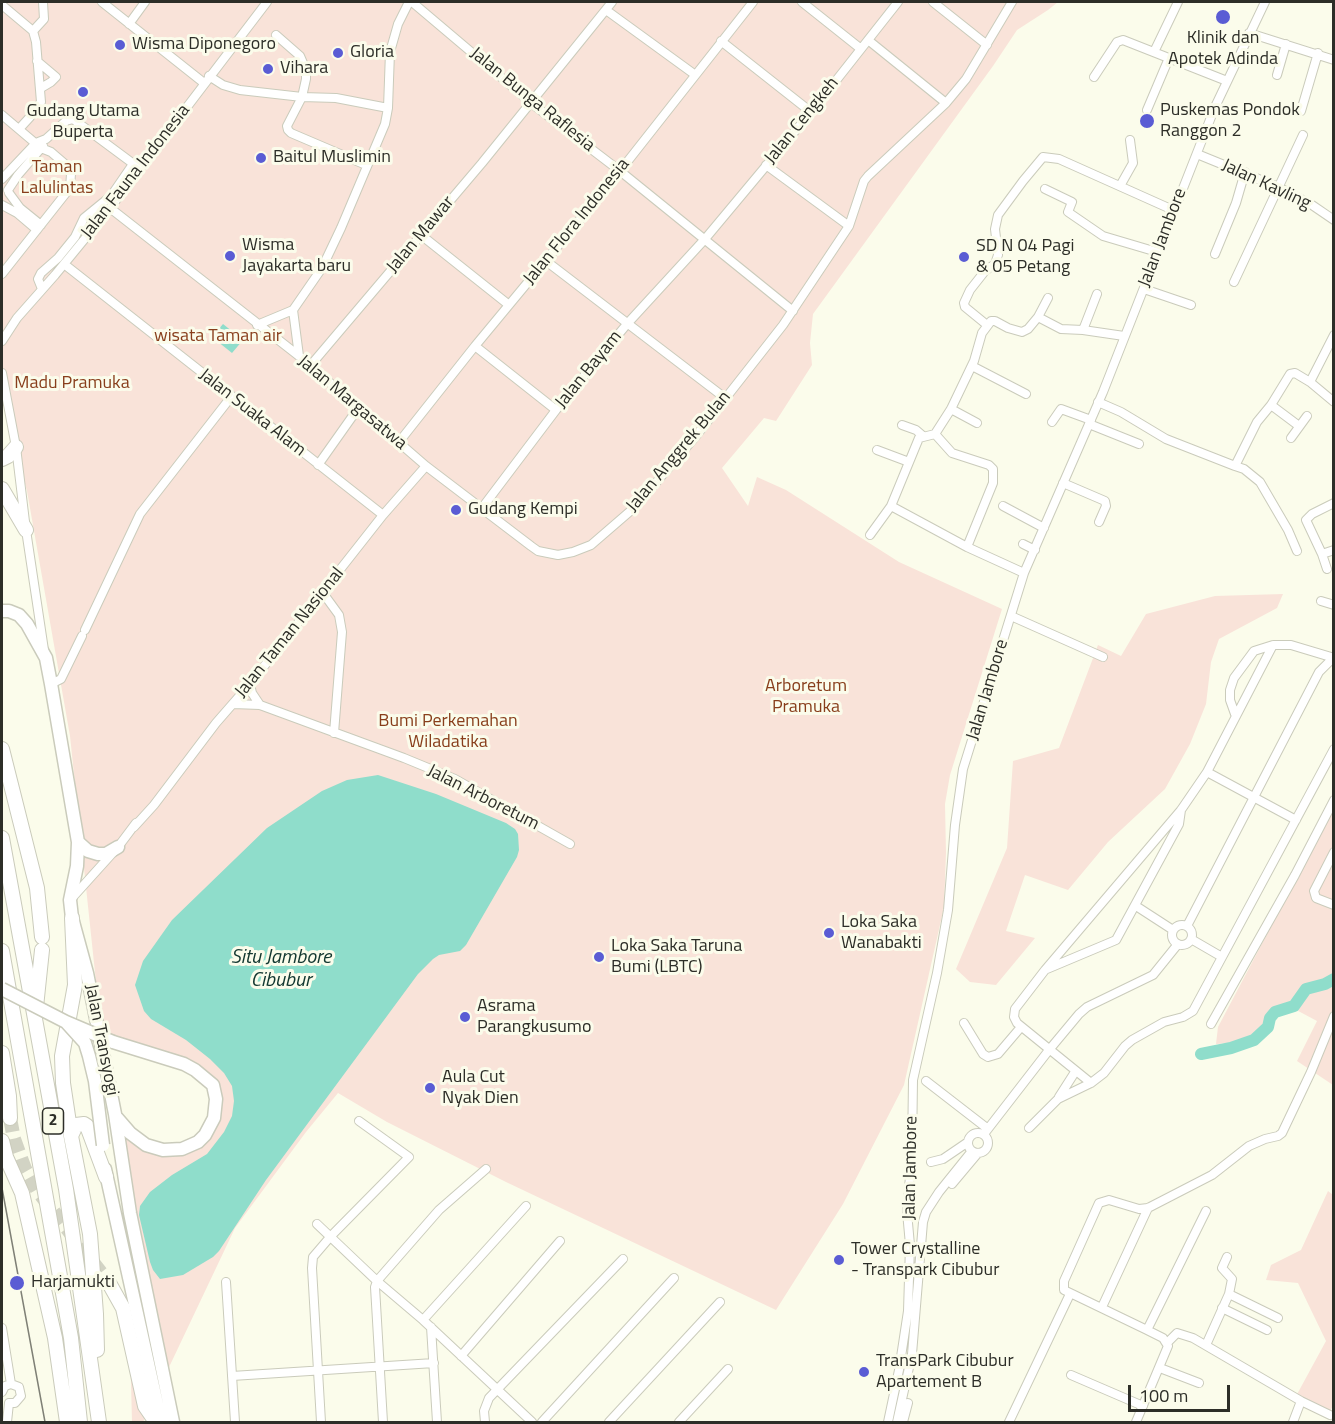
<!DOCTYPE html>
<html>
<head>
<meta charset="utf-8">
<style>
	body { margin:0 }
	#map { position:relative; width:1335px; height:1424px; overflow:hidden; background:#fbfceb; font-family:"Titillium Web",sans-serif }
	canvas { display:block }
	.frame { position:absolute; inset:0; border:3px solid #2d2e28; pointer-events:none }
	.scale { position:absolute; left:1128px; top:1385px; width:102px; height:27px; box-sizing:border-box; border:3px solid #2d2e28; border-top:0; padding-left:8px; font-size:18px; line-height:21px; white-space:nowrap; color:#2d2e28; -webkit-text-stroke:4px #fbfceb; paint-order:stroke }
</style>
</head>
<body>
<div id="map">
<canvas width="1335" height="1424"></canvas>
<div class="frame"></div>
<div class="scale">100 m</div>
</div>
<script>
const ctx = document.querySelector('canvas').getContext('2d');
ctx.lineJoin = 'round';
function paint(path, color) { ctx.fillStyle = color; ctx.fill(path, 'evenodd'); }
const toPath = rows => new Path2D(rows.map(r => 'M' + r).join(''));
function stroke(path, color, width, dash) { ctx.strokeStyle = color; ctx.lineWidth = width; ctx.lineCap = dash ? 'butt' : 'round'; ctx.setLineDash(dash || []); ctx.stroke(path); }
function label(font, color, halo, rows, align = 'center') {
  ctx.font = font + ' "Titillium Web",sans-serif'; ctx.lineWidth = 6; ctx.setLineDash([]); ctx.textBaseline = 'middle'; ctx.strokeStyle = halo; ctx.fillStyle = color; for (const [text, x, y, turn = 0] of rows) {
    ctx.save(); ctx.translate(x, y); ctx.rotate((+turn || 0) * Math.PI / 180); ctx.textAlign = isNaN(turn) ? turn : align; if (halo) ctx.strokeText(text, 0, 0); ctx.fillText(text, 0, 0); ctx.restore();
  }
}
const green = toPath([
	[2,2,1058,2,1048,10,1017,30,993,66,813,314,810,343,812,365,776,421,764,418,722,468,748,506,757,477,786,490,899,562,1002,609,950,775,945,804,946,853,944,907,904,1085,843,1204,776,1310,506,1182,387,1122,338,1093,306,1132,235,1228,143,1422,132,1422,126,1190,116,1123,128,1136,174,1152,211,1128,214,1082,210,1074,174,1054,120,1040,101,1029,70,736,27,491,2,399],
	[1283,594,1277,608,1219,639,1211,662,1206,704,1190,744,1165,789,1108,842,1068,890,1025,875,1006,931,1035,938,996,985,970,982,956,969,1007,848,1013,761,1059,748,1098,645,1121,656,1146,614,1215,596],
	[1333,809,1333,1085,1297,1061,1317,1021,1287,1005,1246,1042,1216,1044,1218,1027],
	[1328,1191,1333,1195,1334,1403,1329,1414,1295,1398,1326,1341,1298,1283,1266,1280,1271,1265,1301,1250]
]);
const water = toPath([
	[223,324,243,340,232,353,212,337],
	[378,775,436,794,506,823,515,829,518,834,519,850,517,857,466,945,460,951,439,955,433,959,418,974,266,1180,219,1251,213,1257,183,1275,160,1279,153,1270,150,1262,139,1215,140,1206,150,1192,172,1175,207,1154,224,1132,232,1116,234,1101,232,1086,224,1073,210,1059,186,1040,151,1019,144,1011,135,985,143,961,172,920,267,828,322,791,347,780]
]);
const river = toPath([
	[1201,1054,1231,1048,1254,1040,1268,1027,1270,1018,1275,1012,1294,1006,1306,989,1325,984,1334,979]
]);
const motorwayTunnel = toPath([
	[10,1118,14,1139,25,1169,37,1190,109,1283]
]);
const minor = toPath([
	[102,2,204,83],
	[412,2,535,106,620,171,793,311],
	[802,2,861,49],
	[933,2,987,45],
	[2,5,33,31,36,42,41,102,30,117,19,129],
	[606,10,694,74],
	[129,24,145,2],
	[33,31,44,19,43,2],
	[1249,33,1334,60],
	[276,35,300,56,306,70,306,79,302,97,287,126,288,130,291,133,366,165],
	[868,40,946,103],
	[721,41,811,112],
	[1154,52,1178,2],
	[37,61,56,77,51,82,41,88],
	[1277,75,1286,44],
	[209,76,223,85,240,90,302,97,336,98,388,108],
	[1094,77,1117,42,1123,40,1227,81],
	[1147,110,1169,58],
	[1301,111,1318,53],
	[2,115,41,148,51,152,65,164,71,174,70,188,2,274],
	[1197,154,1278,187,1312,205,1334,220],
	[766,165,849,226],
	[2,179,36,143,46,139,66,121,73,119,139,168],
	[1120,186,1133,163,1130,140],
	[1045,189,1072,202,1068,212,1103,236,1157,252],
	[8,190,18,175,43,146],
	[9,193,20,208,41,225],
	[2,205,17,213,37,230],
	[110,208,299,356,426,466,531,546,538,551,558,555,573,552,591,545,635,507,696,436,783,325,849,226,864,181,868,176,946,103,966,79,1012,2],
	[421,235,509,305],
	[1215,254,1236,203,1245,172],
	[546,261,725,398],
	[64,264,383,515],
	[1234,282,1303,135],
	[42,289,38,279,41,273,58,258,75,237,84,218,111,196,133,164],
	[1144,289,1191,305],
	[293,310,299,356],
	[1038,317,1048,298],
	[257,325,293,310,322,268,341,228,385,124,388,108,390,52,398,24,409,2],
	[987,325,965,307,964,303,970,290,985,271,995,264,998,255,995,229,998,215,1023,181,1043,157,1059,159,1173,210],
	[1083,330,1097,294],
	[1334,335,1310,382,1334,402],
	[2,341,17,318,55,275,110,208,267,2],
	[475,346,556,410],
	[310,366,482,163,612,2],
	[972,366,1026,394],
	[2,373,16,447,26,530,44,650],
	[1098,402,1121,412,1166,439,1235,466,1257,422,1271,405,1290,374,1295,373,1310,382],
	[1271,405,1299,426],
	[951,409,977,423],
	[1052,422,1061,409,1091,420],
	[1089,424,1139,444],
	[902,425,916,430,923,436],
	[935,434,952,453,989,465,993,469,993,483,967,547],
	[1291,438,1307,416],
	[399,442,475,346,620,171,753,2],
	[877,450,909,462],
	[318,465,359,407],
	[1235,466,1244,469,1260,482,1288,530,1297,551],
	[1063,483,1105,501,1106,506,1099,522],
	[891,506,967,547,1024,573],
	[1003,506,1044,528],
	[482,508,556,410,627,324,705,239,816,106,898,2],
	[870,535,891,506,919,438,935,434,951,409,974,361,982,333,991,321,995,321,1008,328,1022,332,1028,329,1038,317,1061,329,1083,330,1124,336],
	[1023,544,1035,550],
	[1322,554,1306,520,1312,514,1334,503],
	[1327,569,1322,554,1334,550],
	[323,593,339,615,342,632,334,733],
	[1321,601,1334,605],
	[1011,616,1103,657],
	[85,630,140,514,231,397],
	[51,684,61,679,82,636],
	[250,684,252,693,260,705],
	[233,704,260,705,404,758,455,779,570,844],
	[1235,714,1230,700,1230,690,1234,678,1254,651,1273,645],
	[1207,772,1296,820],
	[134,827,154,805,216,723,250,684,383,515,426,466],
	[1334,852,1314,891,1316,898,1334,905],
	[72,898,118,847,136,823],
	[1136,906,1173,930],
	'1172 935a10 10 0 1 1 20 0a10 10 0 1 1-20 0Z',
	[1187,926,1319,672,1333,658],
	[1191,939,1222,957],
	[1047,969,1116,940,1179,824,1181,810],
	[964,1023,983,1054,988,1057,998,1054,1021,1027],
	[1211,1024,1295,875,1334,800],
	[926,1081,988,1129],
	[1091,1083,1017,1023,1014,1017,1015,1009,1045,970,1181,810,1207,772,1273,645,1291,645,1334,658],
	[1059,1097,1075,1072],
	[1029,1128,1058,1099,1091,1083,1104,1073,1125,1046,1132,1040,1164,1022,1183,1017,1193,1011,1334,749],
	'968 1143a10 10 0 1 1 20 0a10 10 0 1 1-20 0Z',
	[984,1134,1049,1050,1079,1014,1087,1007,1153,975,1178,944],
	[931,1162,943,1159,968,1142],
	[952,1184,978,1153],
	[1206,1211,1147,1330,1064,1290,1064,1281,1099,1203,1109,1200,1139,1209,1148,1208,1212,1175,1249,1146,1265,1139,1278,1136,1282,1133,1311,1072,1334,1016],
	[317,1224,377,1281,423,1320,532,1422],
	[1227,1257,1222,1268,1232,1279,1229,1294],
	[226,1282,235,1422],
	[1102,1307,1148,1208],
	[1222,1308,1267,1330],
	[423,1320,526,1206],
	[431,1327,437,1422],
	[2,1328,11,1384],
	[1168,1342,1177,1333,1193,1338,1301,1401,1293,1422],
	[1206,1345,1229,1294,1278,1318],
	[461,1356,560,1241],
	[1160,1368,1199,1383],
	[1071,1375,1143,1406],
	[232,1376,434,1363],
	[2,1392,5,1386,11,1384],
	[1301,1401,1330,1415],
	[9,1403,15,1403,21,1396,19,1387,11,1384],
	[7,1422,9,1403],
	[321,1422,312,1268,313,1257,331,1236,409,1157,359,1121],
	[383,1422,375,1287,377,1281,439,1210,486,1169],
	[485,1422,484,1411,489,1398,623,1259],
	[542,1422,674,1278],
	[609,1422,720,1302],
	[679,1422,728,1369],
	[888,1422,899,1370,908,1311,910,1245,907,1212,912,1152,913,1080,937,973,948,910,955,825,963,769,1024,573,1103,392,1215,107,1265,2],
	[897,1422,912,1354,923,1222,926,1212,939,1192,972,1151],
	[903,1422,908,1403],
	[1009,1422,1070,1294],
	[1136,1422,1168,1346,1163,1338,1147,1330]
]);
const trunk = toPath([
	[2,611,9,611,19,615,27,624,46,658,51,684,78,842,77,866,70,900,72,918,87,973,115,1114,130,1213,173,1422],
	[78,842,88,851,98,854,106,854,118,847],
	[113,1042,184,1064,195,1070,213,1085,216,1099,214,1118,205,1135,198,1142,182,1149,163,1150,146,1145,130,1133,117,1118],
	[105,1169,161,1422]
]);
const motorway = toPath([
	[2,459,8,456,16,447],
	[2,489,26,530],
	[2,749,37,888,42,937],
	[2,838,66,1189,99,1422],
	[72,918,75,985,62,1056,63,1083,71,1136,90,1234,96,1314,97,1350],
	[2,951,71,1338,80,1422],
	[36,1007,42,950],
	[2,1053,9,1096,10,1118],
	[71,1136,76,1125,84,1124,87,1126,106,1177],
	[2,1141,6,1157,22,1193,55,1338,67,1422],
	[109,1283,123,1308,145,1406,156,1422]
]);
const tram = toPath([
	[2,1188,45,1422]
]);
const trunkBridge = toPath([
	[2,989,66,1022,113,1042],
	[66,1022,85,1043,89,1056,95,1081,103,1145]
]);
const markers = [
	[1223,17,8,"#5a5cd4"],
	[120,45,6,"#5a5cd4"],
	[338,53,6,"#5a5cd4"],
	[268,69,6,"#5a5cd4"],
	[83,92,6,"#5a5cd4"],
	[1147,121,8,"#5a5cd4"],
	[261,158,6,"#5a5cd4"],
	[230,256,6,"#5a5cd4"],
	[964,257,6,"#5a5cd4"],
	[456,510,6,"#5a5cd4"],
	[829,933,6,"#5a5cd4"],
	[599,957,6,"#5a5cd4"],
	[465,1017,6,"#5a5cd4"],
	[430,1088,6,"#5a5cd4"],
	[839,1260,6,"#5a5cd4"],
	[17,1283,8,"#5a5cd4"],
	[864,1372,6,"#5a5cd4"]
];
const shields = [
	[53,1121,21]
];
const shieldNames = [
	["2",53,1121]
];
const poiNames = [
	["Klinik dan",1223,39,"center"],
	["Apotek Adinda",1223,60,"center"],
	["Wisma Diponegoro",132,45],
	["Gloria",350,53],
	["Vihara",280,69],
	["Puskemas Pondok",1160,111],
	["Ranggon 2",1160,132],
	["Gudang Utama",83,112,"center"],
	["Buperta",83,133,"center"],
	["Baitul Muslimin",273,158],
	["Wisma",242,246],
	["Jayakarta baru",242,267],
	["SD N 04 Pagi",976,247],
	["& 05 Petang",976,268],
	["Gudang Kempi",468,510],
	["Loka Saka",841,923],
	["Wanabakti",841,944],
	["Loka Saka Taruna",611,947],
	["Bumi (LBTC)",611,968],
	["Asrama",477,1007],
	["Parangkusumo",477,1028],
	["Aula Cut",442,1078],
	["Nyak Dien",442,1099],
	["Tower Crystalline",851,1250],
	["- Transpark Cibubur",851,1271],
	["Harjamukti",31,1283],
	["TransPark Cibubur",876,1362],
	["Apartement B",876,1383]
];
const streetNames = [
	["Jalan Bunga Raflesia",532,100,39],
	["Jalan Cengkeh",802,121,-51],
	["Jalan Fauna Indonesia",136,172,-52],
	["Jalan Kavling",1266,185,25],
	["Jalan Flora Indonesia",577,222,-51],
	["Jalan Mawar",421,235,-50],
	["Jalan Jambore",1163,238,-69],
	["Jalan Bayam",589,370,-51],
	["Jalan Margasatwa",352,403,40],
	["Jalan Suaka Alam",252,413,38],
	["Jalan Anggrek Bulan",679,452,-50],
	["Jalan Taman Nasional",290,633,-51],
	["Jalan Jambore",988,690,-73],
	["Jalan Arboretum",483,798,27],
	["Jalan Transyogi",101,1040,79],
	["Jalan Jambore",911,1168,-89]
];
const parkNames = [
	["Taman",57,168],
	["Lalulintas",57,189],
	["wisata Taman air",218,337],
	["Madu Pramuka",72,384],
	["Arboretum",806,687],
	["Pramuka",806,708],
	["Bumi Perkemahan",448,722],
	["Wiladatika",448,743]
];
const waterNames = [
	["Situ Jambore",281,958],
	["Cibubur",281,981]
];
paint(green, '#f9e3d9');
paint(water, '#8fddcb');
stroke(river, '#8fddcb', 12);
stroke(motorwayTunnel, '#d2d3c4', 14, [14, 7]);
stroke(minor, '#cacbbb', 10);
stroke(trunk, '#cacbbb', 15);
stroke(motorway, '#cacbbb', 16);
stroke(minor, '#fff', 8);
stroke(trunk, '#fff', 12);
stroke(motorway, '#fff', 14);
stroke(tram, '#7f8076', 1.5);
stroke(trunkBridge, '#cacbbb', 15, []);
stroke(trunkBridge, '#fff', 12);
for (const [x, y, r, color] of markers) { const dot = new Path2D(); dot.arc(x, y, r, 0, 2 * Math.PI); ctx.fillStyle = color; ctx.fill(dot); stroke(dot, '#fbfceb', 2); }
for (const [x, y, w] of shields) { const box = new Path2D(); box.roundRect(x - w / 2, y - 13, w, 26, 4.5); ctx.fillStyle = '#fbfceb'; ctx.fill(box); stroke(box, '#2d2e28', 1.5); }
label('bold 16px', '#2d2e28', null, shieldNames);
label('18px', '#2d2e28', '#fbfceb', poiNames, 'left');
label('18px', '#2d2e28', '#fbfceb', streetNames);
label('18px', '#883e1b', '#fbfceb', parkNames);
label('italic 20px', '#123730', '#fbfceb', waterNames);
</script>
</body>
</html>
